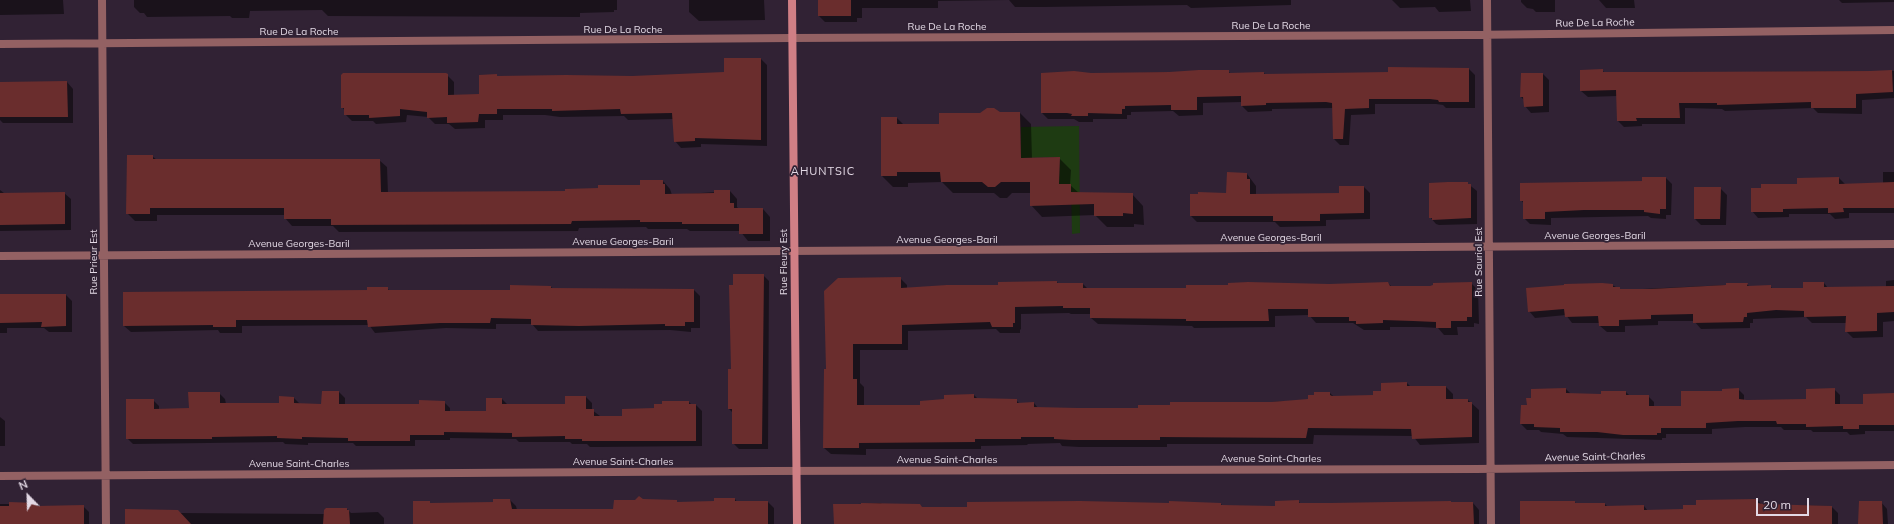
<!DOCTYPE html>
<html>
<head>
<meta charset="utf-8">
<style>
	body { margin:0 }
	#map { position:relative; width:1894px; height:524px; overflow:hidden; background:#312234; font-family:Mulish,sans-serif }
	canvas { display:block }
	.north { position:absolute; left:8px; top:476px; width:40px; height:40px; -webkit-text-stroke:3px #312234; paint-order:stroke; rotate:337deg; font-size:11px; font-weight:700; line-height:16px; text-align:center; color:#e3d9e5 }
	.north::after { content:''; display:block; margin:auto; width:14px; height:18px; background:#e3d9e5; clip-path:polygon(50% 0,100% 100%,50% 72%,0 100%) }
	.scale { position:absolute; left:1756px; top:498px; width:53px; height:18px; box-sizing:border-box; border:2px solid #e3d9e5; border-top:0; padding-left:5px; font-size:12px; line-height:14px; white-space:nowrap; color:#e3d9e5; -webkit-text-stroke:3px #312234; paint-order:stroke }
</style>
</head>
<body>
<div id="map">
<canvas width="1894" height="524"></canvas>
<div class="north">N</div>
<div class="scale">20 m</div>
</div>
<script>
const ctx = document.querySelector('canvas').getContext('2d');
ctx.lineJoin = 'round';
function paint(path, color) { ctx.fillStyle = color; ctx.fill(path, 'evenodd'); }
const toPath = rows => new Path2D(rows.map(r => 'M' + r).join(''));
function stroke(path, color, width, dash) { ctx.strokeStyle = color; ctx.lineWidth = width; ctx.lineCap = dash ? 'butt' : 'round'; ctx.setLineDash(dash || []); ctx.stroke(path); }
function label(font, color, halo, rows, align = 'center') {
  ctx.font = font + ' Mulish,sans-serif'; ctx.lineWidth = 3.5; ctx.setLineDash([]); ctx.textBaseline = 'middle'; ctx.strokeStyle = halo; ctx.fillStyle = color; for (const [text, x, y, turn = 0] of rows) {
    ctx.save(); ctx.translate(x, y); ctx.rotate((+turn || 0) * Math.PI / 180); ctx.textAlign = isNaN(turn) ? turn : align; if (halo) ctx.strokeText(text, 0, 0); ctx.fillText(text, 0, 0); ctx.restore();
  }
}
const green = toPath([
	[1079,126,1080,233,1072,234,1071,184,1059,184,1060,157,1021,158,1021,127]
]);
const shadow = toPath([
	[0,0,63,0,64,14,0,15],
	[134,0,617,0,617,10,614,10,614,12,580,13,580,17,328,16,322,10,250,11,249,18,232,18,230,16,147,17,144,13,140,13,134,7],
	[689,0,764,0,765,20,699,21,689,12],
	[819,0,1291,0,1291,5,1191,8,1187,5,1044,7,1015,7,1009,0,938,1,938,8,862,8,862,18,857,18,857,22,825,22,819,16],
	[1392,0,1470,0,1471,11,1439,12,1435,7,1400,8],
	[1521,0,1555,0,1555,12,1536,12,1533,9,1527,8,1521,2],
	[1599,0,1634,0,1635,8,1606,8],
	[1839,0,1894,0,1894,2,1842,3],
	[760,58,767,65,767,146,701,144,701,147,681,148,675,141,673,119,628,120,624,116,560,117,545,115,503,115,503,120,485,120,485,128,455,129,449,124,435,124,428,117,407,115,406,122,376,124,373,121,352,121,345,114,345,111,342,107,447,75,454,82,454,95,480,95,498,77,672,77,725,73],
	[1469,69,1475,75,1475,108,1446,108,1443,105,1436,104,1375,104,1375,114,1351,115,1349,145,1340,145,1334,139,1333,108,1272,109,1272,111,1248,112,1242,106,1242,102,1203,103,1203,115,1179,116,1173,111,1131,112,1131,115,1127,115,1127,119,1093,119,1093,122,1079,122,1074,119,1048,119,1042,113,1091,74,1228,71,1231,74,1264,73,1266,75,1389,73],
	[1602,70,1605,73,1894,71,1894,98,1862,100,1862,114,1818,113,1813,108,1725,111,1722,109,1685,108,1685,124,1642,124,1642,126,1624,127,1618,121,1617,96,1588,97,1581,91],
	[1543,74,1549,80,1549,112,1531,113,1525,106,1524,100,1521,97],
	[67,82,73,89,73,123,3,123,0,120,0,83],
	[1000,113,1020,113,1031,124,1032,159,1059,158,1071,170,1070,185,1079,193,1132,194,1143,206,1144,225,1134,224,1134,227,1107,227,1095,215,1042,217,1031,205,1031,193,1012,193,1007,198,1000,198,994,193,953,193,942,182,908,183,908,187,893,187,882,176,897,118,904,125,940,125],
	[152,156,157,160,379,160,387,167,388,193,566,192,641,186,663,181,670,189,672,195,730,191,737,199,737,207,739,209,763,209,770,217,770,241,748,241,740,231,690,231,687,229,648,229,646,227,579,228,578,231,339,232,333,226,292,226,285,218,285,215,157,215,157,221,135,221,127,213],
	[1883,172,1894,172,1894,213,1849,213,1849,218,1835,219,1830,214,1789,214,1789,217,1758,218,1752,211,1762,189,1839,178,1845,184,1883,184],
	[1247,174,1256,186,1256,195,1340,194,1364,187,1370,193,1370,219,1326,220,1326,226,1280,227,1275,222,1197,222,1191,216,1227,194],
	[1666,178,1672,184,1671,215,1666,215,1666,219,1651,218,1648,216,1551,218,1551,225,1530,224,1524,218,1524,204,1521,200],
	[1467,183,1477,191,1477,224,1439,225,1436,224,1430,217],
	[1720,188,1727,195,1726,225,1701,225,1695,219],
	[0,190,4,193,64,193,71,199,71,230,0,231],
	[763,275,769,281,768,449,739,449,733,443,733,413,729,409,732,370,734,286],
	[900,278,907,285,907,289,999,286,999,283,1057,282,1059,284,1083,284,1088,289,1187,289,1388,283,1392,287,1430,287,1471,283,1478,290,1479,324,1474,323,1474,327,1457,327,1458,335,1444,335,1438,328,1421,327,1390,327,1390,330,1364,330,1353,323,1316,323,1309,315,1275,316,1275,327,1194,328,1192,326,1098,324,1091,318,1091,314,1071,314,1069,313,1021,314,1021,329,1020,330,1020,333,1000,333,996,329,908,331,908,350,860,350,860,383,864,387,864,406,921,406,974,395,978,399,1016,400,1020,404,1034,403,1038,408,1139,409,1309,400,1330,393,1334,397,1374,396,1407,383,1411,387,1446,387,1453,394,1453,400,1468,400,1479,410,1479,443,1420,445,1413,436,1314,435,1313,444,1167,444,1167,447,1079,447,1062,446,1060,443,1027,444,1028,445,981,446,981,449,866,449,866,455,831,454,824,448,827,370],
	[1894,280,1894,321,1883,322,1883,337,1853,338,1846,331,1846,323,1812,323,1806,317,1753,319,1753,323,1750,323,1750,328,1701,329,1694,321,1658,321,1658,325,1625,326,1625,332,1607,332,1600,326,1600,323,1572,323,1566,315,1535,318,1529,311,1612,285,1622,290,1747,284,1750,287,1770,286,1773,289,1804,289,1824,283,1828,288,1886,287,1886,281],
	[511,286,551,287,554,289,694,290,700,296,700,328,691,328,691,332,670,330,538,331,532,324,496,324,496,329,446,328,375,333,369,325,242,326,242,333,220,333,218,330,131,332,124,326,387,288,390,291,511,291],
	[0,295,66,295,72,301,72,332,49,332,44,328,7,328,7,333,0,333],
	[1566,389,1571,394,1602,395,1626,392,1630,396,1648,396,1654,402,1654,407,1682,407,1723,392,1738,389,1744,395,1744,401,1807,400,1834,389,1840,395,1840,405,1864,404,1894,394,1894,431,1865,431,1865,434,1850,435,1847,432,1813,432,1811,430,1784,430,1781,427,1745,427,1712,429,1712,434,1666,434,1666,438,1662,438,1662,440,1567,437,1563,434,1541,432,1539,430,1527,430,1521,424,1522,406,1528,406],
	[339,392,345,398,345,405,420,405,444,402,450,408,450,412,487,412,502,399,508,405,566,405,586,397,592,403,592,410,600,416,623,417,689,402,692,405,696,405,702,411,702,446,600,447,590,447,587,444,572,444,570,442,519,442,516,439,450,438,450,440,415,440,415,446,356,446,353,443,308,443,308,445,285,444,283,442,133,444,127,438,153,400,159,406,159,410,190,409,219,393,225,399,226,404,280,404,294,398,300,404,322,405],
	[0,417,5,421,5,446,0,446],
	[735,499,737,502,768,502,774,508,774,524,414,524,429,502,431,504,494,503,510,500,516,506,517,510,614,510,643,500,676,501,678,503,715,502],
	[1740,500,1758,500,1762,505,1831,506,1838,513,1838,524,1521,524,1575,502,1576,504,1605,504,1608,507,1644,506,1648,511,1684,510,1697,506],
	[1298,501,1301,504,1451,502,1453,503,1473,503,1479,510,1479,524,835,524,834,505,881,503,883,505,922,508,1221,504,1223,506,1276,507],
	[1881,502,1887,509,1888,524,1859,524],
	[0,504,36,504,39,507,83,506,89,512,89,524,0,524],
	[347,509,351,513,378,512,384,518,384,524,126,524,180,513,324,514]
]);
const building = toPath([
	[818,0,851,0,851,16,818,16],
	[724,58,761,58,761,140,695,138,695,141,674,142,672,113,621,114,620,109,552,111,552,109,497,109,497,114,479,114,478,122,447,123,447,117,427,118,427,112,400,109,400,116,369,118,369,115,344,115,344,108,341,108,341,75,343,73,446,73,448,74,448,95,479,94,479,75,497,74,497,76,566,75,632,76,724,72],
	[1388,67,1469,68,1469,102,1439,102,1438,100,1430,99,1369,99,1369,108,1345,109,1343,139,1333,139,1332,103,1326,102,1266,103,1266,105,1241,106,1241,96,1197,97,1197,110,1171,110,1171,105,1125,106,1125,109,1122,109,1122,114,1088,113,1088,116,1071,116,1072,114,1067,113,1041,113,1041,73,1074,71,1091,73,1169,72,1199,70,1229,70,1229,73,1264,72,1264,74,1327,73,1388,72],
	[1603,69,1603,72,1672,72,1870,71,1892,70,1893,92,1856,94,1856,108,1811,108,1811,102,1717,105,1717,103,1679,103,1680,118,1636,118,1637,121,1617,121,1616,90,1580,91,1580,70],
	[1521,73,1543,73,1543,106,1524,107,1523,97,1520,97],
	[67,81,68,117,0,117,0,82],
	[987,108,994,108,1000,112,1020,112,1021,158,1060,157,1059,184,1071,184,1071,192,1133,193,1133,214,1123,213,1123,216,1094,216,1094,204,1030,206,1030,182,1001,182,995,187,988,187,982,182,941,182,940,172,897,172,897,176,881,176,881,117,897,117,897,124,939,124,939,113,980,113],
	[127,155,153,155,153,159,380,159,381,192,565,191,565,189,598,188,598,185,640,185,640,180,663,180,663,184,665,184,665,194,714,193,714,190,730,190,730,203,734,203,734,208,763,208,763,234,739,234,739,224,682,224,682,222,640,222,640,220,572,221,571,224,331,225,331,219,284,219,284,208,150,208,150,214,126,214],
	[1227,172,1247,173,1247,179,1250,179,1250,194,1339,193,1339,186,1364,186,1364,213,1320,214,1320,221,1273,221,1273,216,1190,216,1190,194,1198,194,1198,192,1226,193],
	[1642,177,1666,177,1666,209,1660,209,1660,214,1644,212,1644,210,1584,210,1545,212,1545,219,1523,219,1523,201,1520,201,1520,183,1642,181],
	[1839,177,1839,184,1894,182,1894,208,1843,208,1844,212,1828,213,1828,208,1783,209,1783,212,1751,212,1751,188,1761,188,1761,184,1797,184,1797,178],
	[1448,182,1468,182,1468,184,1471,184,1471,218,1432,220,1432,218,1429,218,1429,183],
	[1694,187,1721,187,1720,219,1694,219],
	[65,192,65,224,0,225,0,193],
	[733,274,764,274,762,444,732,444,732,409,728,409,728,369,731,369,729,285,733,285],
	[901,277,901,288,947,285,998,285,998,282,1057,281,1057,283,1083,283,1083,288,1186,288,1186,285,1228,285,1228,283,1248,282,1329,284,1388,282,1390,286,1430,286,1433,285,1433,283,1472,282,1472,317,1467,317,1467,321,1451,321,1451,328,1436,328,1436,322,1413,321,1383,320,1383,323,1356,324,1356,321,1349,321,1349,317,1308,317,1308,309,1268,309,1269,321,1186,321,1186,319,1090,318,1090,308,1063,308,1063,306,1015,307,1015,323,1013,323,1013,327,992,327,990,322,902,325,902,344,853,344,853,379,857,379,857,405,920,405,920,401,944,399,944,395,974,394,974,398,1017,399,1017,403,1034,402,1034,407,1078,408,1138,408,1138,405,1170,405,1170,402,1271,402,1308,399,1308,395,1314,395,1314,392,1330,392,1330,395,1332,396,1373,395,1373,391,1381,391,1381,383,1407,382,1407,386,1446,386,1446,399,1468,399,1468,402,1472,402,1472,437,1412,439,1411,429,1308,428,1306,438,1160,437,1160,440,1072,440,1054,439,1054,437,1021,437,1021,439,975,439,975,442,859,443,859,448,823,448,824,369,826,369,824,291,838,278],
	[1803,282,1824,282,1824,287,1894,286,1894,312,1877,313,1877,331,1845,332,1846,316,1804,317,1804,311,1776,310,1747,313,1747,317,1744,317,1743,322,1693,323,1693,314,1651,315,1651,319,1619,320,1619,326,1599,326,1598,316,1565,317,1564,309,1528,312,1526,288,1564,285,1564,284,1602,283,1613,284,1613,287,1620,287,1620,289,1651,289,1726,285,1726,283,1748,283,1747,286,1771,285,1771,288,1803,288],
	[510,285,551,286,551,288,694,289,694,322,685,322,685,326,665,326,665,324,579,326,531,325,531,319,491,318,490,323,440,323,368,327,367,320,236,320,236,327,213,327,213,325,123,326,123,292,367,290,367,287,388,287,388,290,510,290],
	[0,294,66,294,66,326,41,327,42,322,0,323],
	[1566,388,1566,393,1601,394,1601,391,1626,391,1626,395,1649,395,1649,406,1681,406,1681,391,1722,391,1722,389,1739,388,1739,399,1747,400,1806,399,1806,389,1835,388,1835,404,1863,404,1863,394,1894,393,1894,425,1859,425,1859,429,1843,429,1843,426,1806,427,1806,424,1777,424,1776,421,1738,421,1706,423,1706,428,1661,428,1661,433,1657,433,1657,435,1623,435,1597,432,1560,432,1560,428,1534,427,1534,424,1520,424,1521,405,1527,405,1526,398,1531,398,1531,389],
	[322,391,339,391,339,404,419,404,419,400,445,401,445,411,486,411,486,398,502,398,502,404,565,404,565,396,586,396,586,409,594,409,594,416,622,416,622,409,654,408,654,404,662,404,662,401,689,401,689,404,696,404,696,441,582,441,582,439,565,439,565,436,512,437,512,433,444,432,444,435,410,435,410,441,348,441,348,438,302,437,302,439,277,438,277,436,212,437,212,439,126,439,126,399,154,399,154,409,189,408,188,392,220,392,220,403,279,403,279,396,294,397,294,403,321,404],
	[639,496,643,499,677,500,677,502,714,501,714,498,735,498,735,501,768,501,768,524,413,524,413,501,430,501,430,503,493,502,493,499,510,499,512,509,613,509,614,500,635,500],
	[1758,499,1758,503,1763,504,1832,506,1832,524,1520,524,1520,501,1575,501,1575,503,1605,503,1605,506,1644,505,1644,510,1683,509,1683,505,1696,505,1696,500],
	[1299,500,1299,503,1330,503,1451,501,1451,502,1473,502,1474,524,834,524,833,504,861,504,861,503,920,504,922,507,967,507,967,502,1080,501,1169,503,1169,501,1221,503,1221,505,1275,506,1275,501],
	[1859,501,1882,501,1883,524,1858,524],
	[9,502,37,503,37,506,84,505,84,524,0,524,0,506,9,506],
	[326,508,347,508,347,510,349,510,350,524,323,524,324,510],
	[125,509,178,510,191,524,125,524]
]);
const street = toPath([
	[102,0,106,524],
	[1487,0,1491,524],
	[0,44,792,38,1465,35,1894,30],
	[0,256,1894,244],
	[0,476,769,471,1475,469,1894,465]
]);
const secondary = toPath([
	[792,0,797,524]
]);
const streetNames = [
	["Rue De La Roche",1595,23,-1],
	["Rue De La Roche",1271,26],
	["Rue De La Roche",947,27],
	["Rue De La Roche",623,30],
	["Rue De La Roche",299,32],
	["Avenue Georges-Baril",1595,236],
	["Avenue Georges-Baril",1271,238],
	["Avenue Georges-Baril",947,240],
	["Avenue Georges-Baril",623,242],
	["Avenue Georges-Baril",299,244],
	["Rue Prieur Est",94,262,-90],
	["Rue Fleury Est",784,262,-90],
	["Rue Sauriol Est",1479,262,-90],
	["Avenue Saint-Charles",1595,457,-1],
	["Avenue Saint-Charles",1271,459],
	["Avenue Saint-Charles",947,460],
	["Avenue Saint-Charles",623,462],
	["Avenue Saint-Charles",299,464]
];
const neighbourhoodNames = [
	["AHUNTSIC",823,172]
];
paint(green, '#1e3b12');
paint(shadow, '#0007');
paint(building, '#6a2d2d');
stroke(street, '#936163', 8);
stroke(secondary, '#d07f85', 8);
label('10px', '#e3d9e5', '#312234', streetNames);
ctx.letterSpacing = '1px';
label('11px', '#e3d9e5', '#312234', neighbourhoodNames);
ctx.letterSpacing = '0px';
</script>
</body>
</html>
